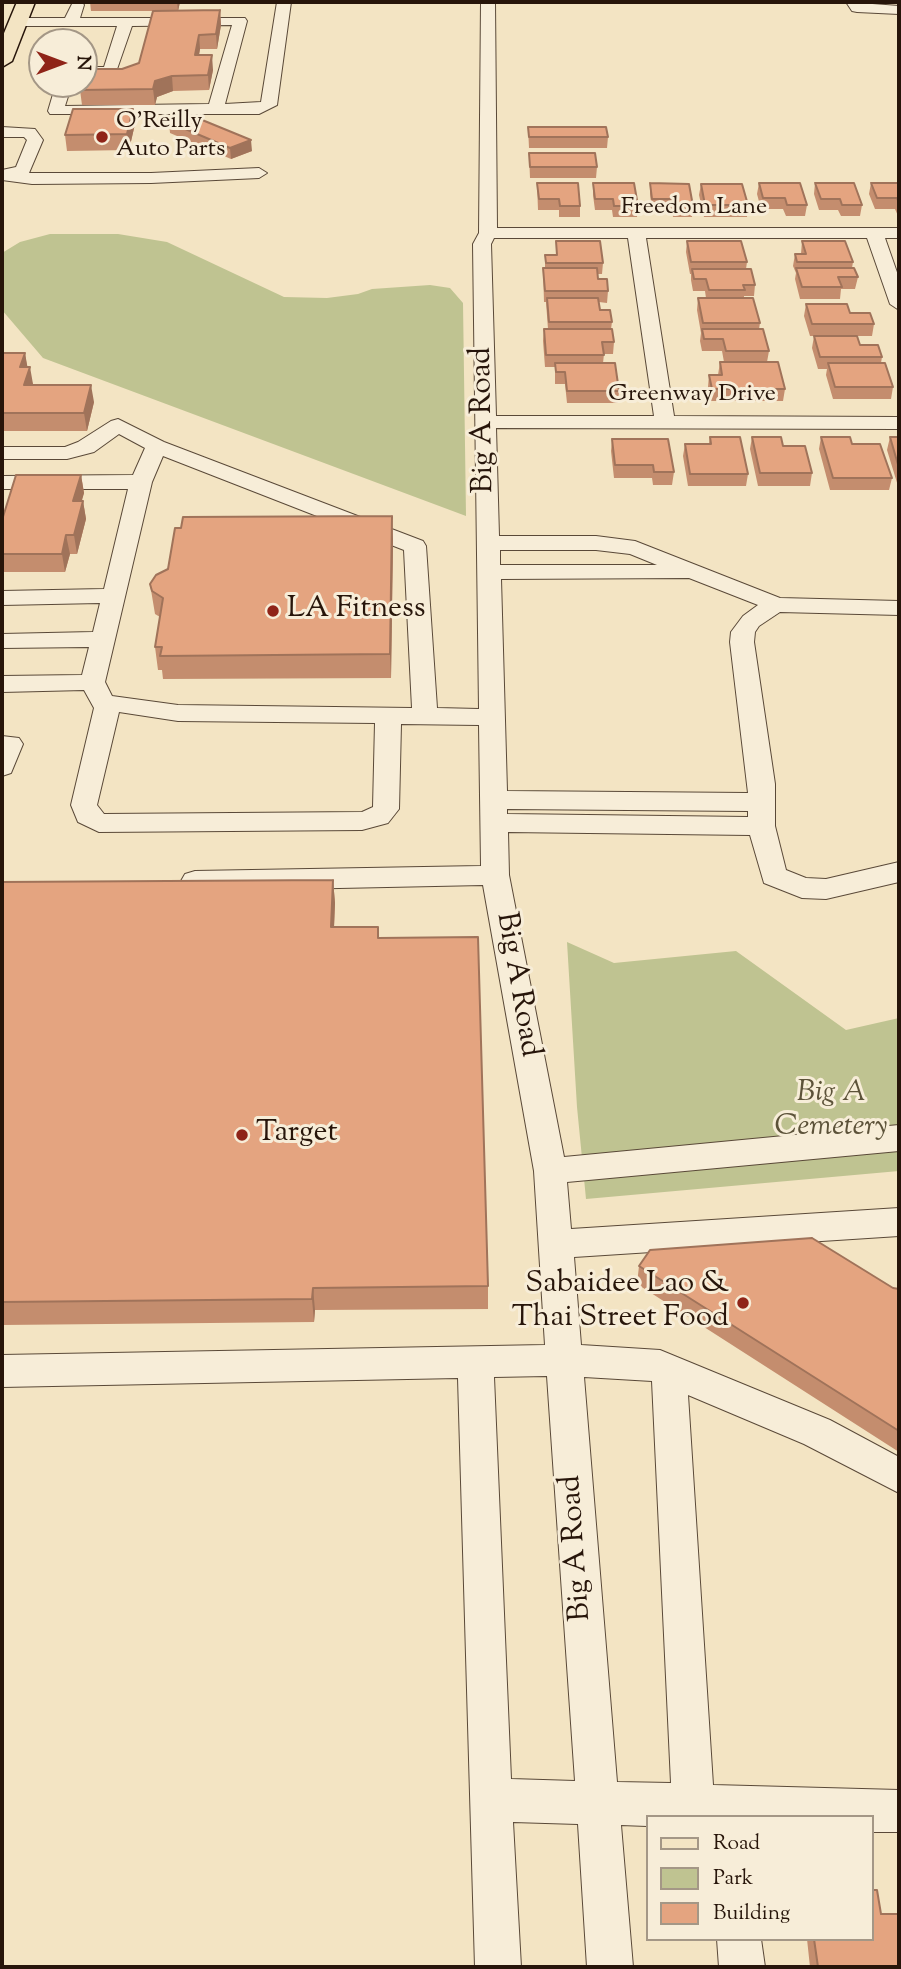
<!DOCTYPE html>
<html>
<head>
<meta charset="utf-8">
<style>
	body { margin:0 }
	#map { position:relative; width:901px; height:1969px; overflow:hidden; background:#f3e4c3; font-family:"Sorts Mill Goudy",serif }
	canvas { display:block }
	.frame { position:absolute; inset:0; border:4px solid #27150a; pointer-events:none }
	.legend { position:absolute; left:646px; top:1815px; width:228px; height:126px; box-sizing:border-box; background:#f7edd8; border:2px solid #a49786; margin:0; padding:9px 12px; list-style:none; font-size:21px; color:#27150a }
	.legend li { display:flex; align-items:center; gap:14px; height:35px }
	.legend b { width:35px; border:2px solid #a49786 }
	.north { position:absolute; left:28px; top:28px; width:70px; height:70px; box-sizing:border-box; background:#f7edd8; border:2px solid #a49786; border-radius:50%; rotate:90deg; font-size:19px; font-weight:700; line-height:28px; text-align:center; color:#27150a }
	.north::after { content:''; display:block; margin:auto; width:24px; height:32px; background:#8f2418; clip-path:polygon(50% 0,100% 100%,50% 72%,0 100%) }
</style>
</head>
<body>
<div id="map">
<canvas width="901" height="1969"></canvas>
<div class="frame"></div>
<ul class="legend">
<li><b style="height:9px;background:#f3e4c3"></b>Road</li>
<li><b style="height:19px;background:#bfc391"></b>Park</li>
<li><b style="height:19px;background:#e4a480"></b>Building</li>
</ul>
<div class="north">N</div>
</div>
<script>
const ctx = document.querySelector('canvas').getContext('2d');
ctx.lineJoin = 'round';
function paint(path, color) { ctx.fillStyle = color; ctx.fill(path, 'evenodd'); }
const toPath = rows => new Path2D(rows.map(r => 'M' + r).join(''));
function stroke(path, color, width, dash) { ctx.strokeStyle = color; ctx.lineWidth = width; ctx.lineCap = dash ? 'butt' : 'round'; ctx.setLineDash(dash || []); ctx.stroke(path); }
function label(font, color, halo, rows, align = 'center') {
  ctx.font = font + ' "Sorts Mill Goudy",serif'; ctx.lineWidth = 6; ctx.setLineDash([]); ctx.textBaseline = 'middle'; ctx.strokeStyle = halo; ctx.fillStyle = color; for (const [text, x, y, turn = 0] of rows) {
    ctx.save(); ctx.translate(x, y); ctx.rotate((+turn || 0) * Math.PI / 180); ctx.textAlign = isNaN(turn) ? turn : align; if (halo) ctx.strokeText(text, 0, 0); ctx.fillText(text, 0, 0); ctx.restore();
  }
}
const green = toPath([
	[50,234,118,234,167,242,284,297,327,298,358,294,372,289,430,285,450,288,463,303,466,516,43,358,2,310,2,253,20,242],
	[567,942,614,963,736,951,846,1030,899,1018,899,1171,586,1199,577,1107]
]);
const minor = toPath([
	[73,2,82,2,84,5,80,18,245,18,247,21,225,104,261,102,277,2,291,2,277,105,259,114,50,114,48,111,56,84,72,84,65,106,209,104,232,25,132,26,115,75,84,77,84,67,104,67,117,26,18,26,11,22,18,18,65,18,73,2],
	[481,2,495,2,497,228,899,228,899,238,885,238,899,278,899,310,890,304,867,238,646,238,674,416,899,417,899,429,496,428,499,536,596,536,635,541,780,598,899,601,899,615,780,612,759,626,755,632,754,642,775,784,775,826,786,870,806,878,826,879,899,862,899,882,826,899,802,898,764,883,750,835,508,832,509,875,564,1157,899,1125,899,1151,567,1182,571,1229,899,1208,899,1236,574,1257,581,1345,660,1350,830,1420,899,1457,899,1493,804,1444,688,1395,713,1785,899,1790,899,1832,871,1832,871,1817,647,1817,647,1826,621,1825,633,1967,587,1967,578,1824,513,1822,521,1967,475,1967,458,1378,2,1387,2,1355,545,1345,534,1171,483,885,195,891,185,888,181,881,185,874,195,871,481,866,479,725,401,724,399,809,388,823,362,830,99,832,78,822,71,805,94,708,84,690,2,692,2,676,82,675,89,647,2,648,2,634,93,632,100,603,2,605,2,591,104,589,128,489,2,489,2,476,133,475,145,448,119,434,94,452,67,459,2,459,2,447,65,447,78,442,111,421,118,419,164,442,423,541,426,546,437,708,479,709,473,244,479,233,481,2],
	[494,238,628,238,654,416,496,416,491,244,494,238],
	[163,456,404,550,412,708,178,705,112,696,105,682,152,482,163,456],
	[500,550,596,550,630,554,657,565,500,565,500,550],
	[689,578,758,605,743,616,731,632,730,642,748,793,507,791,501,579,689,578],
	[119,712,178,721,375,723,373,807,362,812,104,814,97,805,119,712],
	[507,809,748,811,748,817,507,814,507,809],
	[547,1376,575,1781,511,1779,494,1377,547,1376],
	[584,1377,652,1381,671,1783,617,1782,584,1377],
	[846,2,899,6,899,14,857,12,852,11,846,2],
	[2,127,35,129,43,140,29,173,151,173,259,168,267,173,259,178,151,183,32,184,2,180,2,170,16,167,27,140,24,137,2,137,2,127],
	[2,736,19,738,23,744,11,773,2,776,2,736],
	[717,1939,761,1939,765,1967,719,1967,717,1939]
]);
const major = toPath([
	[17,2,35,2,12,61,2,67,2,38,17,2]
]);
const wall = toPath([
	[90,2,180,2,178,11,220,10,221,25,217,49,200,49,199,55,213,70,209,90,173,91,157,97,155,105,82,105,80,90,122,69,139,63,153,11,91,11],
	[169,122,252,151,231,159,170,133],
	[135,124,129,150,67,151,65,135],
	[528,127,608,137,607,148,529,148],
	[529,153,597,167,596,178,530,178],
	[537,183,580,206,580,217,559,217,559,210,538,210],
	[593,183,638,206,637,217,613,217,612,210,595,210,593,195],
	[650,183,693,206,692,217,673,217,672,210,652,210,650,194],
	[759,183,807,205,805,216,786,216,783,209,761,209,757,194],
	[815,183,862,205,860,216,841,216,838,210,819,210,814,194],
	[871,183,899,183,899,216,898,216,895,209,875,209,869,194],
	[701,184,748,205,747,217,704,217,699,195],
	[556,241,603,263,602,274,598,274,598,279,608,291,607,303,599,302,600,310,612,322,611,329,614,342,613,354,604,354,603,363,619,391,618,403,567,403,565,384,555,384,555,367,545,367,543,341,544,329,548,329,546,302,544,302,543,268,545,268,545,255,556,255],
	[687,241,747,262,746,269,755,285,754,296,744,296,744,298,760,323,759,329,769,351,767,362,785,389,783,401,711,401,708,387,709,375,718,375,720,362,724,362,722,351,702,351,700,341,701,333,697,310,698,298,706,298,705,291,693,291,691,280,691,274,690,274,686,252],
	[802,241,853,262,852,268,858,277,855,289,841,289,840,299,800,299,795,279,796,273,793,266,795,254,801,254],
	[806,304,850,313,874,324,872,336,810,336,804,316],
	[814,336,860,345,882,357,881,363,893,387,891,399,833,399,826,375,827,369,818,369,812,348],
	[2,353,25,353,27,367,33,385,94,402,87,431,2,431],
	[710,437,748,474,746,486,688,486,683,456,685,444,709,444],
	[752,437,812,473,810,486,758,486,750,449],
	[821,437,852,444,892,478,889,490,830,490,819,449],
	[890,437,899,437,899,486,898,486,887,450],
	[612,439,674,472,672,485,653,485,652,478,614,478,611,451],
	[81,475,84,493,81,501,83,501,86,519,77,554,70,554,65,572,2,572,2,520],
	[393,539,391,678,163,679,162,670,158,670,155,647,160,617,155,614,150,584],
	[333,880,335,903,334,927,379,938,488,1286,488,1309,315,1310,314,1322,2,1325,2,882],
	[639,1266,899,1289,899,1452,637,1284],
	[881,1914,899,1967,810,1967,807,1939,871,1939]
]);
const shadedWall = toPath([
	[177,2,180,2,178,11],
	[220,10,221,25,217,49,216,34],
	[199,35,200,49,196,70,195,55],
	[212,55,213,70,209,90,208,75],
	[172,76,173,91,157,97,155,105,153,89,155,81],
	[133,109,135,124,129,150,127,134],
	[251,140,252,151,231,159,230,148],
	[25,353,28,370,20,367],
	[30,367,33,384,28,403,24,385],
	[91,385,94,402,87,431,84,413],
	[81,475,84,493,77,519,73,501],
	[83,501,86,519,77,554,74,535],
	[392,516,393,539,391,678,390,654],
	[66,535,70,554,65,572,62,554],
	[333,880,335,903,333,951,331,927],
	[313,1288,315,1310,314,1322,312,1299]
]);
const building = toPath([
	[220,10,216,34,199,35,195,55,212,55,208,75,172,76,155,81,153,89,80,90,82,84,84,84,84,77,87,69,122,69,139,63,153,11,220,10],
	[73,109,133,109,127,134,65,135,73,109],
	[190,115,251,140,230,148,169,122,190,115],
	[528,127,606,127,608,137,529,137,528,127],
	[529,153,595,153,597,167,530,167,529,153],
	[537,183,578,183,580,206,560,206,559,199,539,199,537,183],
	[593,183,634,183,638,206,614,206,613,199,595,199,593,183],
	[650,183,689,184,693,206,674,206,673,199,652,199,650,183],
	[759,183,800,183,807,205,787,205,785,198,763,198,759,183],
	[815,183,854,183,862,205,842,205,840,199,821,199,815,183],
	[871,183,899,183,899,203,897,198,877,198,871,183],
	[701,184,742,184,748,205,705,205,701,184],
	[556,241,600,241,603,263,546,263,545,255,557,255,556,241],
	[687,241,741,241,747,262,691,262,687,241],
	[802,241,845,241,853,262,797,262,795,254,806,254,802,241],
	[543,268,597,268,598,279,607,279,608,291,545,291,543,268],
	[796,268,854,268,858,277,838,277,842,287,802,287,796,268],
	[692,269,751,269,755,285,743,285,745,290,709,290,706,279,694,279,692,269],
	[547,298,598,298,600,310,610,310,612,322,549,322,547,298],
	[698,298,753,298,760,323,703,323,698,298],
	[806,304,847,304,850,313,870,313,874,324,812,324,806,304],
	[544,329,612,329,614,342,602,342,604,355,546,355,544,329],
	[702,329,763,329,769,351,726,351,723,339,704,339,702,329],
	[814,336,857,336,860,345,878,345,882,357,820,357,814,336],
	[2,353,25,353,20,367,30,367,24,385,91,385,84,413,2,413,2,353],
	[720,362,778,362,785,389,712,389,709,375,722,375,720,362],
	[555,363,615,363,619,391,567,391,565,372,556,372,555,363],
	[828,363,885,363,893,387,835,387,828,363],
	[710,437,740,437,748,474,690,474,685,444,711,444,710,437],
	[752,437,781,437,783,446,805,446,812,473,760,473,752,437],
	[821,437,850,437,852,444,880,444,892,478,833,478,821,437],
	[890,437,899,437,899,468,890,437],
	[612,439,668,439,674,472,654,472,653,465,615,465,612,439],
	[16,475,81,475,73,501,83,501,74,535,66,535,62,554,2,554,2,520,16,475],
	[392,516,390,654,160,656,162,647,155,647,163,598,152,591,150,584,156,575,168,569,175,528,181,528,183,517,392,516],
	[333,880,331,927,378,927,378,938,478,937,488,1286,313,1288,312,1299,2,1302,2,882,333,880],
	[812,1238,893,1288,899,1289,899,1431,639,1266,650,1250,812,1238],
	[871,1890,877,1890,881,1914,899,1914,899,1967,818,1967,814,1939,871,1939,871,1890]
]);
const markers = [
	[102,137,7,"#8f2418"],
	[273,611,7,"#8f2418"],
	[242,1135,7,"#8f2418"],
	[743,1303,7,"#8f2418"]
];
const farPoinames = [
	["O'Reilly",116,123],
	["Auto Parts",116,151]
];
const farStreetnames = [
	["Freedom Lane",694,209],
	["Greenway Drive",692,396]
];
const streetNames = [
	["Big A Road",485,420,-91],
	["Big A Road",516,985,80],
	["Big A Road",578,1548,-94]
];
const poiNames = [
	["LA Fitness",287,611],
	["Target",256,1135],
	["Sabaidee Lao &",729,1286,"right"],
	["Thai Street Food",729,1320,"right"]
];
const parkNames = [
	["Big A",831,1095],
	["Cemetery",831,1129]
];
paint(green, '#bfc391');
stroke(minor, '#5a4938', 2);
stroke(major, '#27150a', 3);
paint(minor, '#f7edd8');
paint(major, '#f3e4c3');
paint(wall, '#c48d6e');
paint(shadedWall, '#a0735a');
paint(building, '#e4a480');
stroke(building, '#a0735a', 2);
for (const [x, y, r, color] of markers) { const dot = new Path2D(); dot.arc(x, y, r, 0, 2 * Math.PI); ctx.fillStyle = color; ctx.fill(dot); stroke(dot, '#f7edd8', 2.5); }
label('24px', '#27150a', '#f7edd8', farPoinames, 'left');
label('24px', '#27150a', '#f7edd8', farStreetnames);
label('30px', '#27150a', '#f7edd8', streetNames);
label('30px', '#27150a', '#f7edd8', poiNames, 'left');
label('italic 30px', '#5c5239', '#f7edd8', parkNames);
</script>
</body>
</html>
